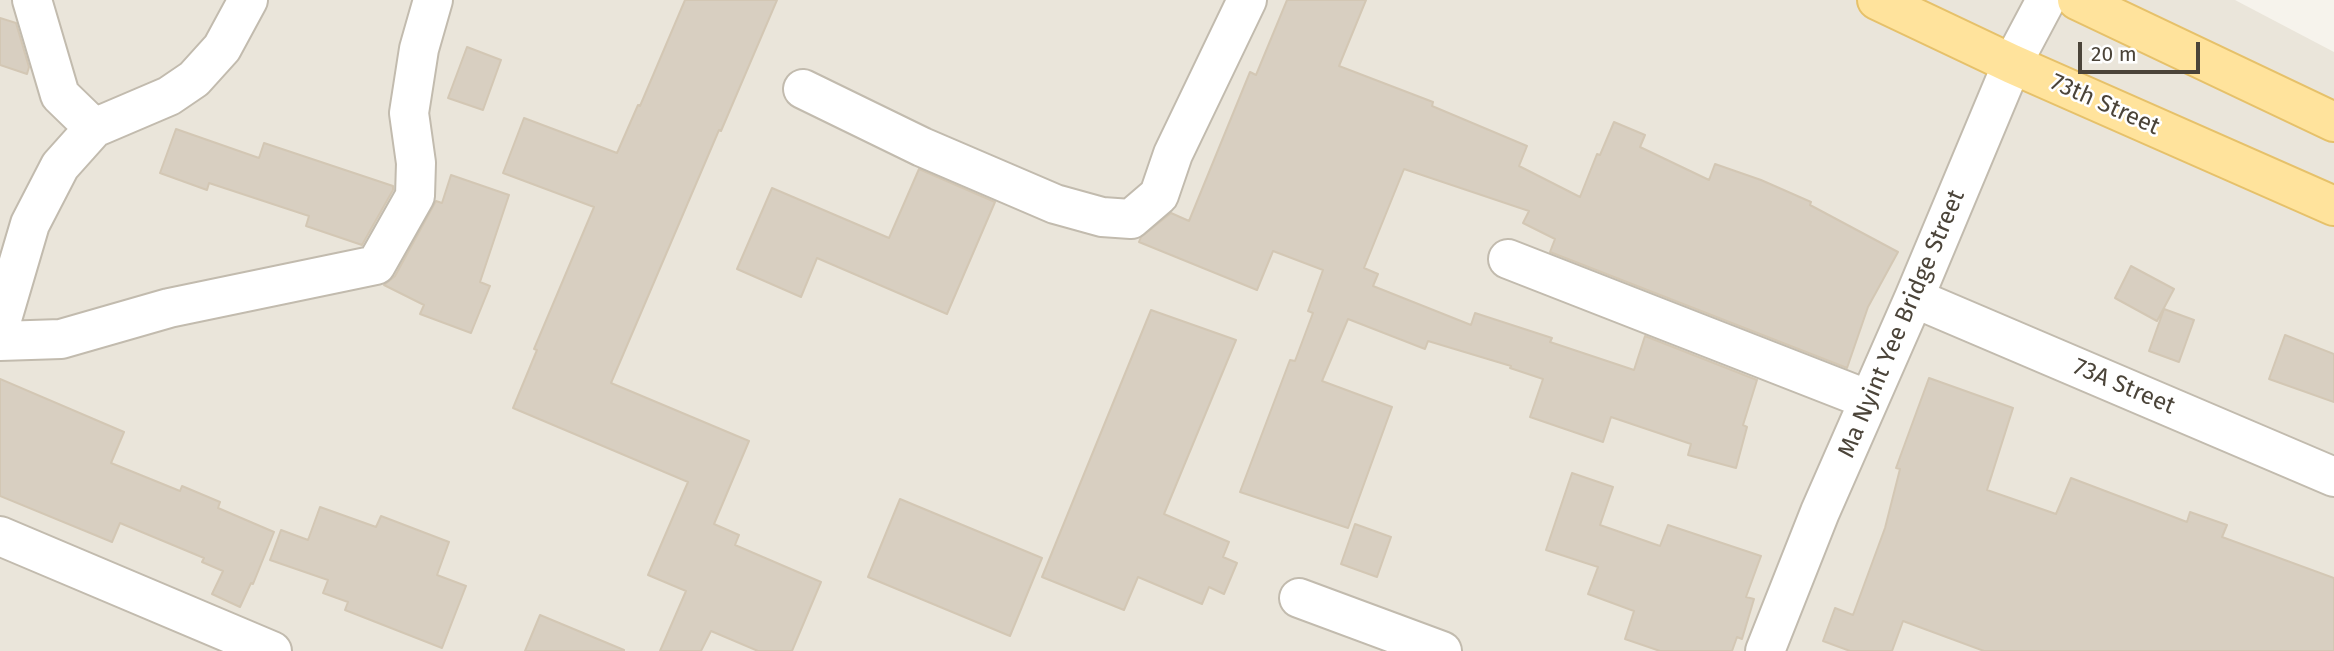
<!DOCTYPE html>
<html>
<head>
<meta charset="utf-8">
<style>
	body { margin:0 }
	#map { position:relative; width:2334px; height:651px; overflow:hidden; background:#f6f3ec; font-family:"Fira Sans",sans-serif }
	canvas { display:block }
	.scale { position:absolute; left:2078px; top:42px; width:122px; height:32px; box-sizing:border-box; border:4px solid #4b4439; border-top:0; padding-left:9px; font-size:21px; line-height:24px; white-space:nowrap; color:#4b4439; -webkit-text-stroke:5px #fff; paint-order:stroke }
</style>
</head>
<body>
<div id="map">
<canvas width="2334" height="651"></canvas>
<div class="scale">20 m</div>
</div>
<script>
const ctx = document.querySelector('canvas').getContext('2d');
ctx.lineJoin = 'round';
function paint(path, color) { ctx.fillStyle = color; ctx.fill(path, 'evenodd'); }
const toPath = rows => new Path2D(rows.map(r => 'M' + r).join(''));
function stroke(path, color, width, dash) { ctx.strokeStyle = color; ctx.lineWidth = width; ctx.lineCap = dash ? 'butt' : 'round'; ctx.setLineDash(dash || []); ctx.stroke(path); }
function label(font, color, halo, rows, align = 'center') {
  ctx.font = font + ' "Fira Sans",sans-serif'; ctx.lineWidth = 5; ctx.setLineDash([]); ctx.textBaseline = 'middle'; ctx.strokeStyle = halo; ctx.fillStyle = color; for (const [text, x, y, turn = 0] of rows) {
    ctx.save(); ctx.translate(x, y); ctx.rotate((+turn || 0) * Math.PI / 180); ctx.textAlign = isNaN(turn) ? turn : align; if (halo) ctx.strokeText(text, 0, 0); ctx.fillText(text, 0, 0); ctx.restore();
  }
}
const residential = toPath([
	[0,0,2235,0,2334,52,2334,651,0,651]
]);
const building = toPath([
	[685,0,777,0,721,131,719,130,611,383,749,441,714,524,739,535,735,545,821,582,792,651,758,651,711,631,701,651,660,651,686,591,648,575,688,482,513,408,537,350,534,349,594,207,503,173,524,118,617,153,638,105,640,106,685,0],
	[1287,0,1366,0,1339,66,1433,102,1432,106,1527,146,1519,166,1580,197,1597,154,1600,155,1614,122,1645,135,1640,147,1709,180,1715,164,1761,180,1811,202,1810,205,1898,252,1868,307,1847,368,1550,252,1555,239,1523,223,1529,211,1404,169,1364,268,1378,274,1373,286,1471,325,1475,313,1552,338,1550,342,1634,370,1645,336,1757,380,1743,425,1747,427,1736,468,1688,455,1691,444,1611,417,1603,442,1530,417,1543,379,1510,368,1511,366,1428,341,1425,349,1348,319,1322,381,1392,407,1348,528,1240,492,1290,360,1295,361,1313,313,1308,311,1323,270,1273,251,1257,290,1139,242,1141,237,1171,213,1189,221,1250,72,1256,75,1287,0],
	[0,18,16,23,29,67,27,74,0,65,0,18],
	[467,47,501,60,483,110,448,98,467,47],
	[176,129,259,158,264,143,393,186,393,190,362,245,306,226,309,216,209,183,207,190,160,173,176,129],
	[919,169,995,202,947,314,817,258,801,297,737,269,772,188,889,238,919,169],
	[451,175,509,195,480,282,490,286,471,333,420,314,424,305,384,285,395,276,436,201,442,203,451,175],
	[2131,266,2174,289,2157,321,2115,298,2131,266],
	[2164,309,2194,320,2179,362,2149,351,2164,309],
	[1151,310,1236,340,1164,514,1229,542,1223,557,1237,563,1224,594,1209,587,1202,604,1138,577,1124,610,1042,577,1151,310],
	[2285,335,2334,354,2334,402,2269,379,2285,335],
	[1929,378,2013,408,1987,490,2056,514,2071,478,2187,522,2190,512,2227,525,2222,537,2334,578,2334,651,1984,651,1903,621,1892,651,1850,651,1823,641,1835,608,1853,615,1885,528,1900,469,1896,468,1929,378],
	[0,379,124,432,111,463,180,491,182,486,220,502,218,508,274,532,253,584,251,583,240,607,212,594,223,571,202,562,204,558,120,523,112,542,0,496,0,379],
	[1572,473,1613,487,1600,525,1660,546,1668,525,1761,556,1746,597,1754,599,1742,639,1737,637,1732,651,1660,651,1625,639,1634,611,1588,594,1598,567,1546,550,1572,473],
	[900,499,1042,558,1010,636,868,577,900,499],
	[320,507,376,527,381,516,449,542,437,575,466,586,442,648,345,610,348,602,323,593,328,580,270,560,281,530,308,540,320,507],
	[1355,524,1391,537,1377,577,1341,564,1355,524],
	[540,615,624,650,624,651,525,651,540,615]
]);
const minor = toPath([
	[32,0,60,95,94,128],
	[803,89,922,147,1055,204,1102,217,1131,219,1159,195,1173,154,1247,0],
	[1508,259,1869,400],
	[1914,298,2334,477],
	[0,326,30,224,60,166,94,128,169,96,194,79,222,48,248,0],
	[0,341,61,339,169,308,376,265,415,196,416,163,409,113,419,49,433,0],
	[0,536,272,651],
	[1299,598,1442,651],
	[1765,651,1820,512,1914,298,2012,64,2046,0]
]);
const primary = toPath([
	[1877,0,2012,64,2334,206],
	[2077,0,2334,122]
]);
const streetNames = [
	["73th Street",2105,105,24],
	["Ma Nyint Yee Bridge Street",1902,324,-67],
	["73A Street",2124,387,23]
];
paint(residential, '#eae5da');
paint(building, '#d8cfc1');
stroke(building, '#d3c7b4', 2);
stroke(minor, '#c2bbae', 42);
stroke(primary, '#e6c16a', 42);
stroke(minor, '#fff', 38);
stroke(primary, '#ffe39c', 38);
label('24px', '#4b4439', '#fff', streetNames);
</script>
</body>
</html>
